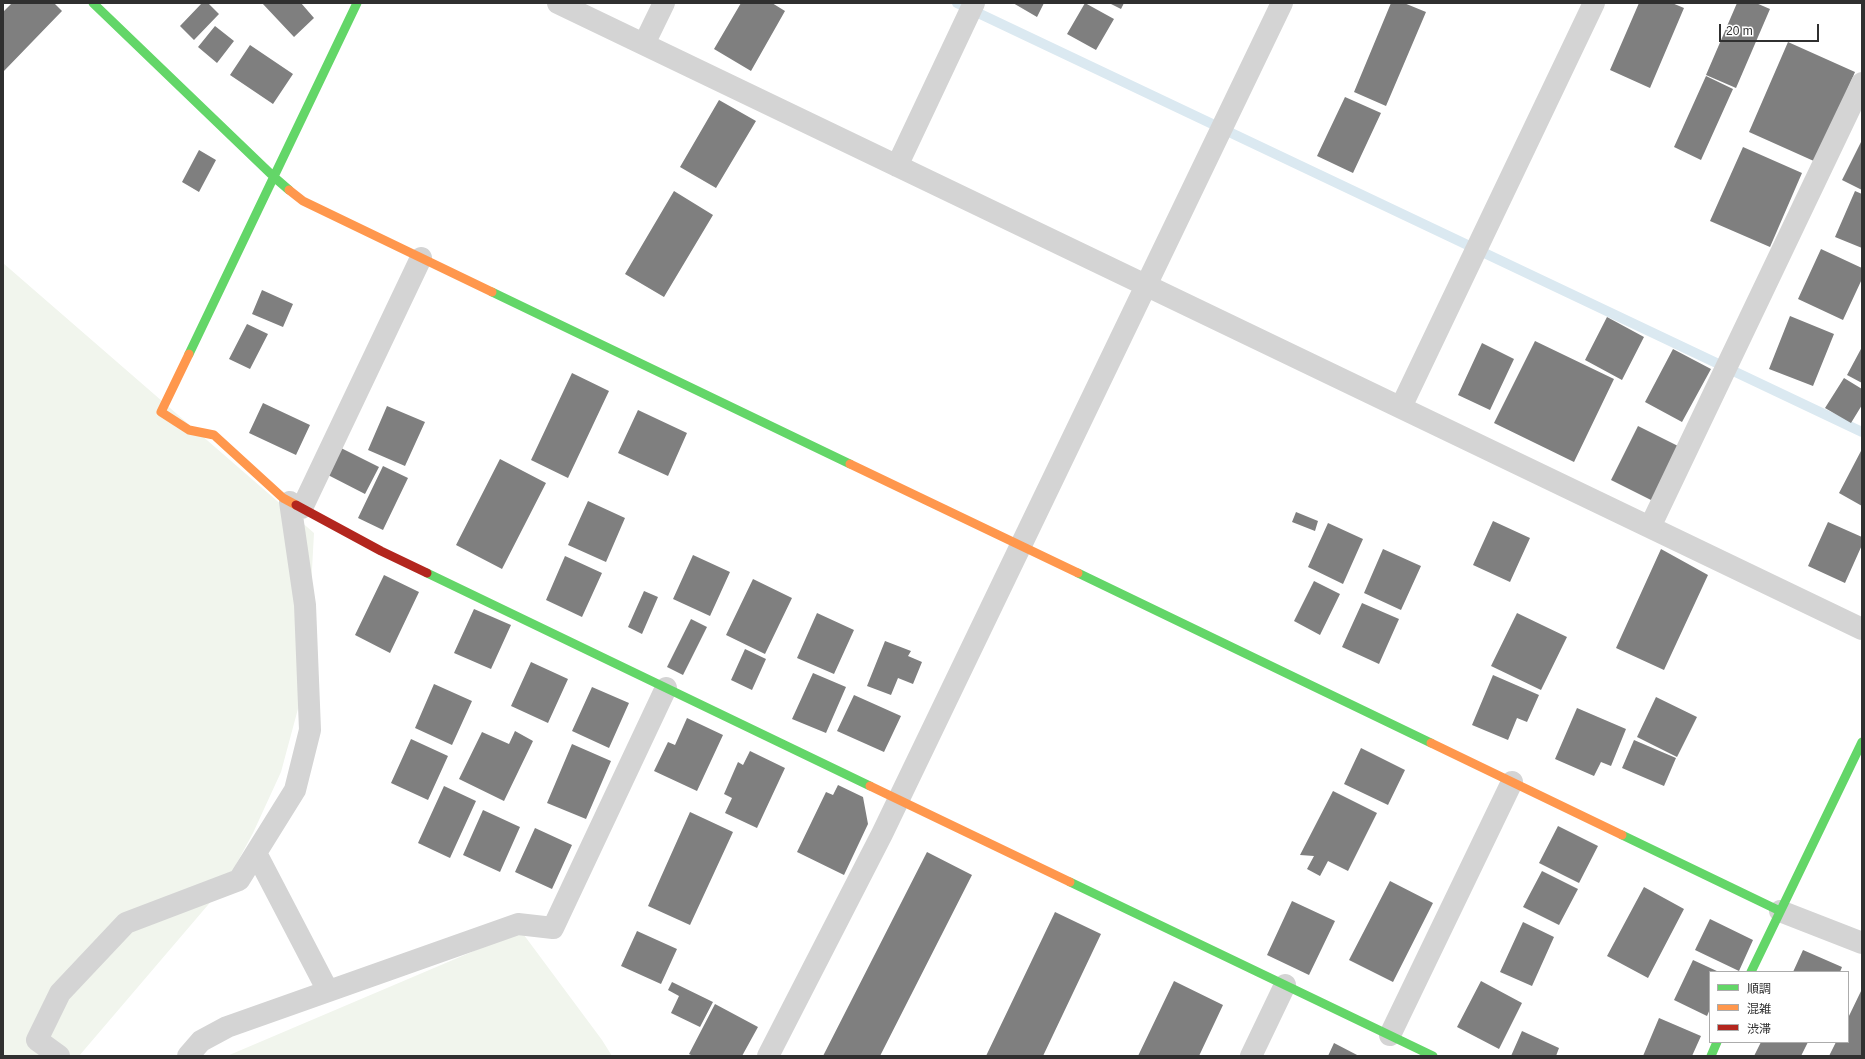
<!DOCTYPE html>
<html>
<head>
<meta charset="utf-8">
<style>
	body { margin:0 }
	#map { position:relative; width:1865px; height:1059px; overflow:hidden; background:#fff; font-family:Helvetica,"Noto Sans JP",sans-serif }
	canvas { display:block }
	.frame { position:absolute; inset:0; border:4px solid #303030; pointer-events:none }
	.legend { position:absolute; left:1709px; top:971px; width:140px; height:72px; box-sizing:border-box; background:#fff; border:1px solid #acacac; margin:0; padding:5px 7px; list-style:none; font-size:12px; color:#303030 }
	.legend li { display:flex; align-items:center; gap:8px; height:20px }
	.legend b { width:20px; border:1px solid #acacac }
	.scale { position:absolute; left:1719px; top:24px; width:100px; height:18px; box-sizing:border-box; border:2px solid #303030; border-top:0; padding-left:5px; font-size:12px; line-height:14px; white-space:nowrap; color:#303030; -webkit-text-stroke:3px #fff; paint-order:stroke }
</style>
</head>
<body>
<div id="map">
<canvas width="1865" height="1059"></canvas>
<div class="frame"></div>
<ul class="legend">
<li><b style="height:5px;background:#63d668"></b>順調</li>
<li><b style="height:5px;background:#ff974d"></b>混雑</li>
<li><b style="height:5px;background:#b3261e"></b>渋滞</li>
</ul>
<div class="scale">20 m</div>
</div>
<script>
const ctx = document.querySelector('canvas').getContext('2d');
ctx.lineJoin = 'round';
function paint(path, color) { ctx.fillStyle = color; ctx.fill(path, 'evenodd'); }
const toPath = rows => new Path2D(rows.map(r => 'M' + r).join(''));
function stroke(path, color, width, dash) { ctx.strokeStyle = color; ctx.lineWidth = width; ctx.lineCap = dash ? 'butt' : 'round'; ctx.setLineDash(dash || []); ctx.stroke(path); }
const green = toPath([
	[3,263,314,533,306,679,281,772,253,833,225,885,79,1056,3,1056],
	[521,931,602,1040,612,1056,227,1056]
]);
const stream = toPath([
	[957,3,1862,432]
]);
const building = toPath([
	[12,3,54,3,62,11,3,72,3,12],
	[202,3,208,3,219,14,194,40,180,26],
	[262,3,301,3,314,18,294,37],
	[741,3,772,3,785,11,751,71,714,49],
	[1013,3,1044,3,1037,17],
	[1085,3,1114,19,1096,50,1067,34],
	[1109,3,1124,3,1121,9],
	[1391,3,1404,3,1426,12,1386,106,1354,92],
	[1639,3,1672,3,1684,8,1650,88,1610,70],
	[1737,3,1756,3,1770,9,1736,88,1706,75],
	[215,26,234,41,217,63,198,47],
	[1788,42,1855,72,1816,162,1749,132],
	[250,45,293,74,273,104,230,75],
	[1706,76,1733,89,1701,160,1674,147],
	[1345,97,1381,113,1353,173,1317,156],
	[719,100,756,121,716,188,680,167],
	[1862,140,1862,190,1842,180],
	[1743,147,1802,173,1770,247,1710,221],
	[199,150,216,160,199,192,182,182],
	[674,191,713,215,664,297,625,274],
	[1855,191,1862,194,1862,248,1835,237],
	[1821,249,1862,268,1862,279,1843,320,1798,299],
	[262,290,293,304,283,327,252,314],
	[1790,316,1834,334,1813,386,1769,369],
	[1607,317,1644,337,1622,380,1585,360],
	[247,324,268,334,250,369,229,359],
	[1535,341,1614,379,1574,462,1494,423],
	[1482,343,1514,359,1490,410,1458,395],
	[1862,347,1862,383,1847,375],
	[1673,349,1711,369,1682,422,1645,402],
	[572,373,609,391,568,478,531,460],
	[1844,378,1862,389,1862,405,1851,423,1825,408],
	[263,403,310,425,296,455,249,433],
	[387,406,425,422,405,466,368,450],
	[638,410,687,433,668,476,618,453],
	[1638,426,1680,447,1653,501,1611,480],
	[341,448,379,467,365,494,328,475],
	[1862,449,1862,506,1839,493],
	[500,459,546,483,502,569,456,545],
	[383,466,408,478,383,530,358,518],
	[588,501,625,518,606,562,568,545],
	[1296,512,1318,521,1315,531,1292,522],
	[1493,521,1530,538,1510,582,1473,565],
	[1828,522,1862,537,1862,545,1845,583,1808,566],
	[1328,523,1363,539,1343,584,1308,567],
	[1383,549,1421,566,1401,610,1364,593],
	[1661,549,1708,575,1664,670,1616,648],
	[693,555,730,572,710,616,673,599],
	[565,556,602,573,582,617,546,600],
	[384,575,419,592,390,653,355,635],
	[753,579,792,598,765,654,726,635],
	[1314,581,1340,594,1320,635,1294,621],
	[644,591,658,597,642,634,628,627],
	[1362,603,1399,619,1379,664,1342,647],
	[474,609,511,625,491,669,454,653],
	[817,613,854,630,834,674,797,658],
	[1517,613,1567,637,1541,690,1491,666],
	[691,619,707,627,683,675,667,667],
	[885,641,911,651,908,656,922,662,913,684,898,678,891,695,867,686],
	[745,649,766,659,752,690,731,680],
	[531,662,568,679,548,723,511,706],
	[813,673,846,687,826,733,792,719],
	[1493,675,1539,695,1527,722,1517,718,1508,740,1472,725],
	[434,684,472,701,452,745,415,728],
	[592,687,629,703,609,748,572,731],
	[854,695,901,716,884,752,837,731],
	[1656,697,1697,717,1677,757,1637,737],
	[1577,708,1626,729,1611,766,1601,762,1594,776,1555,759],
	[687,718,723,735,697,791,654,771,668,742,675,745],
	[515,731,533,741,504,801,459,779,482,732,509,744],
	[411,739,448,756,428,800,391,783],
	[1634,740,1676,758,1664,786,1622,768],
	[572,744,611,761,586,819,547,803],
	[1361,748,1405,770,1388,805,1344,784],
	[750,751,785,768,757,828,725,813,732,798,724,794,738,762,743,765],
	[838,785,863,797,868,824,844,875,797,852,826,792,833,795],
	[444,786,476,801,450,858,418,843],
	[1333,791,1377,813,1348,871,1328,861,1320,876,1307,869,1314,856,1300,855],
	[483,810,520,827,500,872,463,855],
	[690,812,733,832,690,925,648,906],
	[1558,826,1598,846,1579,883,1539,863],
	[535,828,572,845,552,889,515,872],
	[927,852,972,875,880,1056,823,1056],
	[1542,871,1578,889,1559,925,1523,907],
	[1390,881,1433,903,1393,982,1349,960],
	[1644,887,1684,909,1648,978,1607,956],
	[1292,901,1335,921,1309,975,1267,955],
	[1055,912,1101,934,1043,1056,986,1056],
	[1710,919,1753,940,1739,971,1695,950],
	[1523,922,1554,937,1532,986,1500,972],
	[637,931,677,949,661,984,621,966],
	[1803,950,1842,967,1840,972,1793,972],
	[1693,960,1719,972,1710,972,1710,1009,1707,1016,1674,1000],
	[1174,981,1223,1005,1199,1056,1138,1056],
	[1481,981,1522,1003,1499,1049,1457,1027],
	[672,982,713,1002,700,1027,671,1013,679,996,668,990],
	[1862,989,1862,1056,1829,1056,1836,1042,1848,1042,1848,1018],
	[715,1004,758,1027,742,1056,693,1056,689,1054],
	[1659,1018,1701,1036,1692,1056,1643,1056],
	[1522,1031,1559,1048,1556,1056,1511,1056],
	[1761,1042,1808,1042,1801,1056,1754,1056],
	[1334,1043,1359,1056,1328,1056]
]);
const street = toPath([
	[558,3,1862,629],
	[644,44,664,3],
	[897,166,974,3],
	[1401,407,1594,3],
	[302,508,421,258],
	[1650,527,1862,83],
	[256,853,328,991],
	[1780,911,1862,943],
	[1390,1035,1512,782],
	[59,1056,37,1040,60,993,126,923,239,880,295,790,310,730,305,605,290,502],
	[188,1056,201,1041,227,1027,518,924,553,928,666,688],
	[768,1056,882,834,1282,3],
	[1251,1056,1285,985]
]);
const fast = toPath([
	[93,3,274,177,289,190],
	[492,292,850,464],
	[189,354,357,3],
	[427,573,870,786],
	[1078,573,1431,743],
	[1622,835,1780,911],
	[1070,882,1433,1056],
	[1751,972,1862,742],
	[1711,1056,1717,1042]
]);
const slow = toPath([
	[289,190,303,201,492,292],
	[189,354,161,412,189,430,214,435,283,498,296,505],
	[850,464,1078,573],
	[1431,743,1622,835],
	[870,786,1070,882]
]);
const jam = toPath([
	[296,505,381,551,427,573]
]);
paint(green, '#f1f5ed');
stroke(stream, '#dbe9f1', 10);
paint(building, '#7f7f7f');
stroke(street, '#d4d4d4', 22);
stroke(fast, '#63d668', 9);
stroke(slow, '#ff974d', 9);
stroke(jam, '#b3261e', 9);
</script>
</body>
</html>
